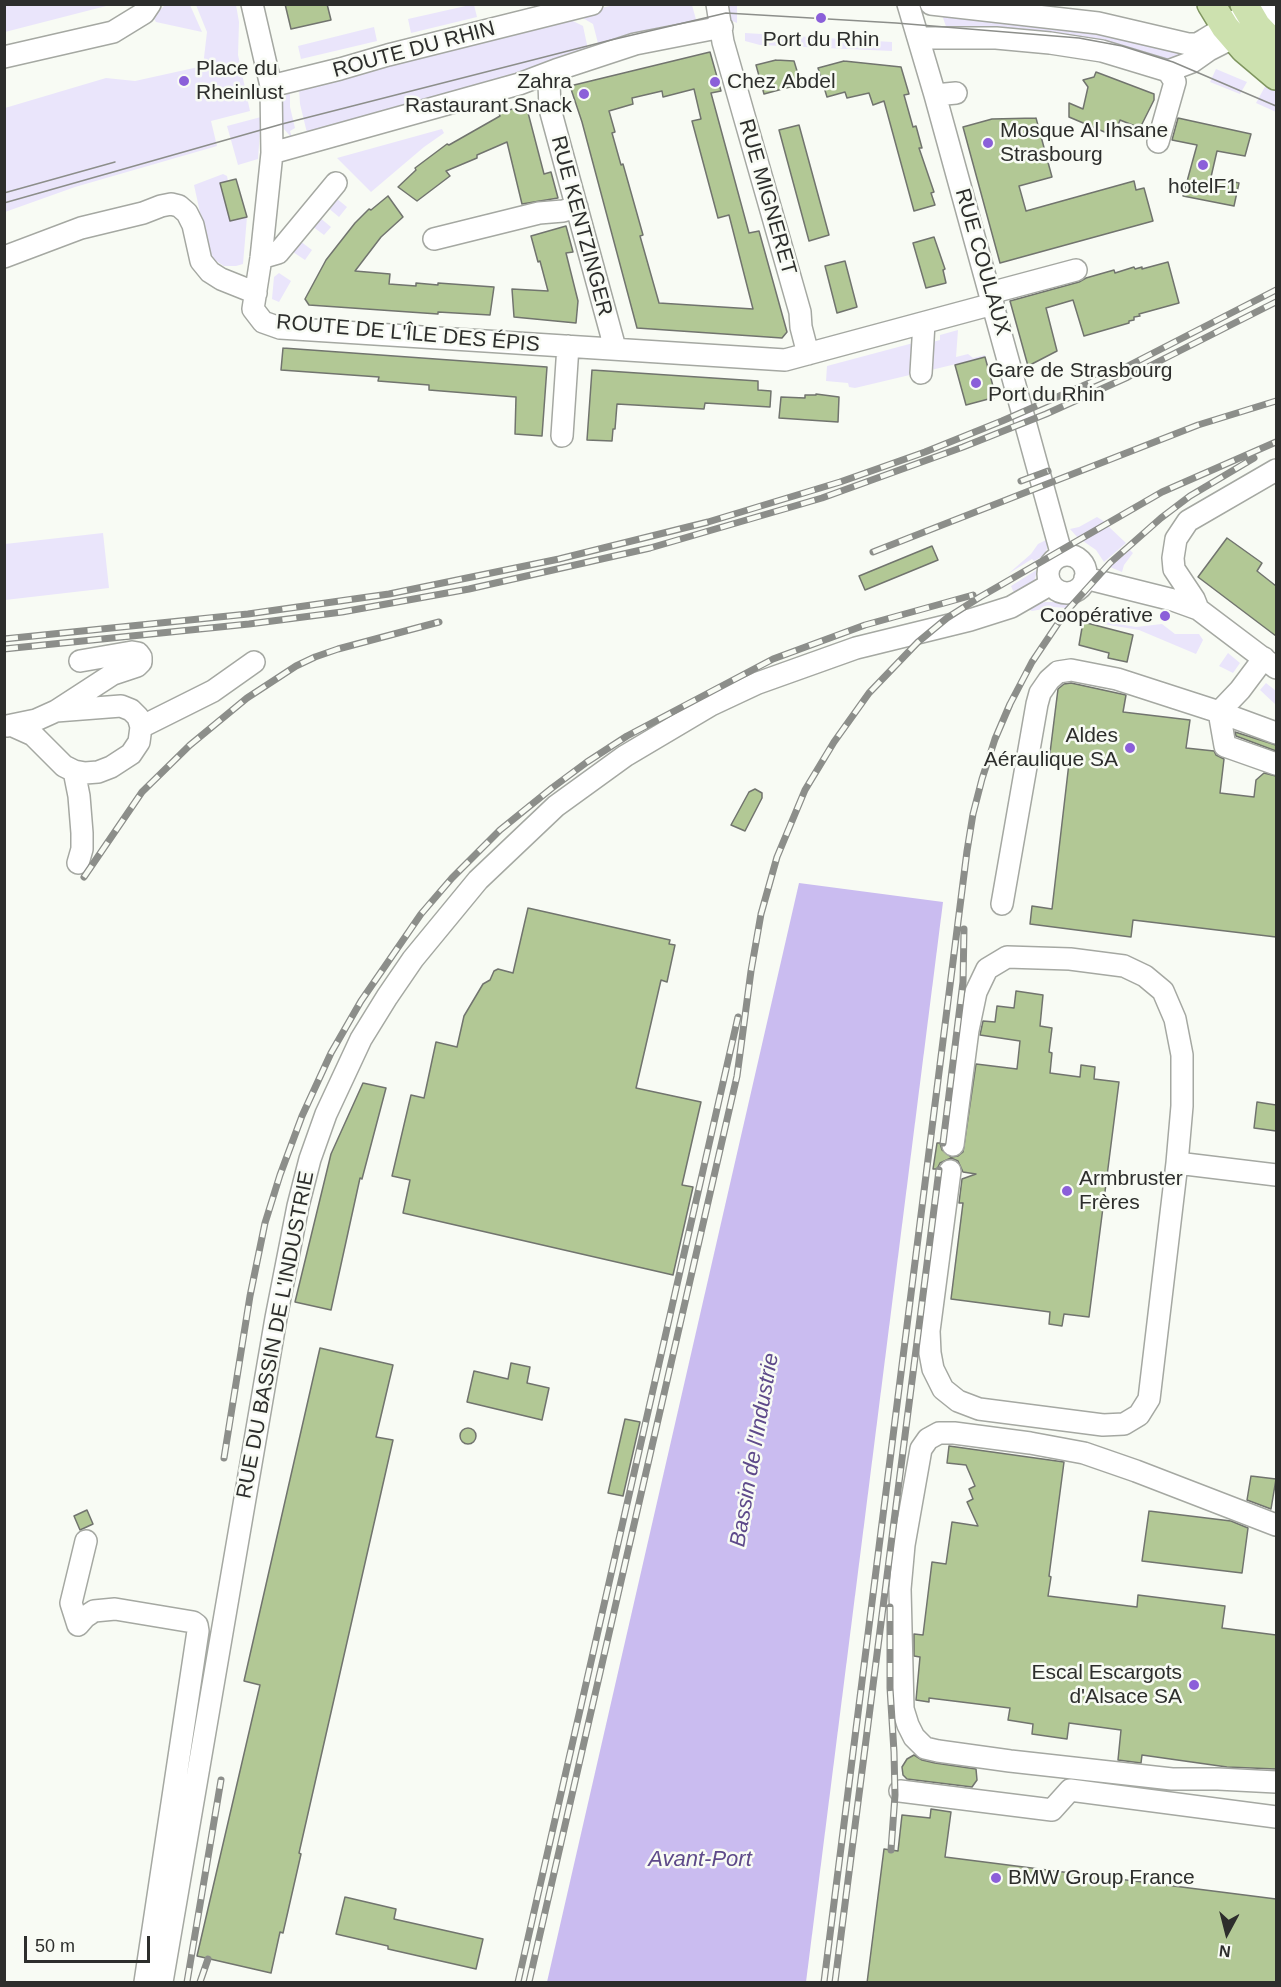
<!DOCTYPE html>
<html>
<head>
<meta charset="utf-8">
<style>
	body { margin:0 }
	#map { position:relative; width:1281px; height:1987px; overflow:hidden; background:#f8fbf4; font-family:Arial,sans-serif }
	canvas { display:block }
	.frame { position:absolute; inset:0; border:6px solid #2d2e2c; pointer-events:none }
	.north { position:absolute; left:1197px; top:1903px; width:60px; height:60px; -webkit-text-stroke:4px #f8fbf4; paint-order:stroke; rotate:187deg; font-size:16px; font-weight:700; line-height:24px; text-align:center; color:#2d2e2c }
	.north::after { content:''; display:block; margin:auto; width:21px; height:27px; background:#2d2e2c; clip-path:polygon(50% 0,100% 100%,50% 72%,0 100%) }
	.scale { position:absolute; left:24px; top:1936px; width:126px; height:27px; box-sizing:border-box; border:3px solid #2d2e2c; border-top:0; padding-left:8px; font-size:18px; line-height:21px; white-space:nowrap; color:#2d2e2c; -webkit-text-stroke:4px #f8fbf4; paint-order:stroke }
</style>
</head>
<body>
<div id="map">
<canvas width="1281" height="1987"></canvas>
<div class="frame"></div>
<div class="north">N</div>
<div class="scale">50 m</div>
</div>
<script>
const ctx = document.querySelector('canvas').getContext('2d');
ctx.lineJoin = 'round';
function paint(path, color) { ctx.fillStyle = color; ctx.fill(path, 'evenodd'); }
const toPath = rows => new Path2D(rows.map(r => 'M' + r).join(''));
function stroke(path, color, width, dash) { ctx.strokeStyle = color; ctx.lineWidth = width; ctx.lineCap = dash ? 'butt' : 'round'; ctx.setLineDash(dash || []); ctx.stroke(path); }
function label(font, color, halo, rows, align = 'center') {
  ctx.font = font + ' Arial,sans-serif'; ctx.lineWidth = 5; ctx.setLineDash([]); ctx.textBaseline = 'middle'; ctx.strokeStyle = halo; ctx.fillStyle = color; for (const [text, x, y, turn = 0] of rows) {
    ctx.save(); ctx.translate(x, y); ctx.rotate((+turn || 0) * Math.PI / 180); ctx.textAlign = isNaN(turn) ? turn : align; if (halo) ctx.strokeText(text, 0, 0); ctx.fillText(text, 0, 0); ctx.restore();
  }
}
const green = toPath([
	[5,4,110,4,110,5,5,32],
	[165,5,190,5,202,32,156,22,153,17],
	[196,5,236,5,239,22,238,55,250,111,211,121,217,146,75,187,5,212,5,108,106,78,135,81,203,66,207,32],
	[470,5,474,5,477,17,411,33,408,19],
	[614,5,692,5,698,27,600,51,593,24,576,14],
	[724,5,737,5,737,23,730,20],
	[942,15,1075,25,1187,54,1181,62,948,32],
	[567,18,583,26,589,54,308,137,300,104,299,88],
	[374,27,377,41,301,59,298,46],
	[745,33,892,42,892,51,760,45,745,41],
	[1216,69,1247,82,1240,94,1210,82],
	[1267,83,1276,89,1276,112,1256,103],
	[290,91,290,107,295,128,290,131,292,138,283,128,282,116,283,98],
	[261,117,258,159,238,165,227,126],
	[442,129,444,133,424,147,371,192,337,158],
	[223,174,227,176,228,181,220,184,230,221,247,217,243,264,236,266,224,266,213,259,209,254,194,185],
	[336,198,347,207,339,217,327,207],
	[319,217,331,227,324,235,312,226],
	[300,241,312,250,305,260,293,252],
	[279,273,291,281,279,302,272,299,274,277],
	[958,330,956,357,968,354,973,358,985,355,985,357,927,371,929,343,940,340,940,335],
	[917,342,914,374,855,388,849,387,848,383,826,381,827,366],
	[1097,517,1105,522,1078,538,1070,529,1079,527],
	[1108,526,1126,543,1104,562,1096,550,1083,541],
	[103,533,109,588,5,600,5,544],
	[1050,538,1045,555,1034,561,1032,559,1008,574,1031,554,1038,544],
	[1130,550,1133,553,1124,565,1122,572,1110,567],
	[1038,569,1034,581,1027,587,1014,593,1011,586],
	[1045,602,1056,602,1069,604,1066,608,1054,607,1032,611,1025,608],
	[1068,615,1136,627,1162,624,1175,634,1199,634,1203,640,1196,654,1139,630,1067,618],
	[1228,653,1240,663,1233,673,1219,666],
	[1266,683,1276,691,1276,705,1260,690]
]);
const water = toPath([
	[799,883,943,902,806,1982,547,1982]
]);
const building = toPath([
	[285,4,327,4,331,20,291,29,285,4],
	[710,52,721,91,711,93,749,233,759,231,787,332,782,338,637,328,582,122,570,86,710,52],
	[694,89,701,119,692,121,718,218,729,215,753,309,659,303,640,236,643,235,623,164,621,165,612,133,615,132,609,111,633,104,632,98,662,91,663,97,694,89],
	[776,60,794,61,801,84,764,94,756,65,776,60],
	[844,61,901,67,909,94,904,95,913,127,916,126,922,148,919,148,934,192,931,193,935,205,914,211,884,101,873,105,869,93,847,98,845,92,827,97,818,68,844,61],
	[1096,72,1154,94,1154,100,1140,128,1120,120,1114,136,1069,117,1069,103,1083,109,1088,87,1083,80,1094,77,1096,72],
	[526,105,544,174,551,172,558,198,522,204,507,142,477,155,477,158,446,171,450,176,417,201,398,187,416,170,415,168,447,144,449,145,500,116,499,113,526,105],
	[1036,118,1052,177,1019,186,1026,211,1134,181,1136,190,1144,188,1153,221,1000,263,963,127,992,119,1036,118],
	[1178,118,1251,134,1245,156,1217,151,1211,177,1239,183,1234,206,1183,196,1197,145,1172,140,1178,118],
	[799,125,829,235,809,241,779,130,799,125],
	[236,179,247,217,230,221,220,183,236,179],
	[388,196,403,217,381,237,355,271,390,274,389,284,416,286,416,283,438,285,438,283,494,287,490,315,438,312,438,314,309,305,305,299,326,260,355,223,369,209,371,210,388,196],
	[566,226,573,252,566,253,578,301,576,323,514,317,512,289,548,291,540,261,538,262,531,236,566,226],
	[934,237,945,269,943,270,946,283,926,288,913,243,934,237],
	[845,261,857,307,837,313,825,266,845,261],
	[1168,262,1179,303,1139,314,1140,316,1134,317,1134,320,1129,321,1129,323,1084,336,1073,300,1046,308,1057,351,1028,366,1010,301,1079,282,1086,278,1114,270,1115,273,1134,267,1135,269,1142,267,1142,269,1168,262],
	[283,348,547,367,542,436,515,434,516,397,429,390,429,385,378,381,379,377,281,370,283,348],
	[985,357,996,397,966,405,955,365,985,357],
	[592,370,758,381,758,390,771,391,770,407,705,403,704,409,617,404,615,429,613,429,612,441,587,440,592,370],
	[816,394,839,397,838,422,779,418,781,397,805,398,805,395,816,395,816,394],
	[1227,538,1262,563,1257,571,1276,586,1276,636,1198,577,1227,538],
	[932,546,938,560,865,590,859,576,932,546],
	[1083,622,1133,635,1127,662,1108,658,1109,653,1079,645,1083,622],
	[1071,683,1126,695,1123,712,1190,720,1186,748,1214,751,1216,755,1224,759,1220,793,1254,797,1256,780,1264,773,1276,776,1276,937,1133,920,1131,937,1030,924,1032,906,1052,909,1069,763,1049,761,1058,689,1064,684,1071,683],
	[1235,732,1276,745,1276,751,1236,736,1235,732],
	[755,789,762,793,762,798,745,831,731,825,749,792,755,789],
	[528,908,670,940,669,944,675,945,667,982,661,980,636,1088,701,1102,682,1185,693,1187,673,1275,403,1213,410,1180,392,1176,411,1095,424,1098,436,1042,457,1047,464,1016,483,984,490,980,494,971,498,969,513,973,528,908],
	[1016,991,1043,995,1040,1026,1052,1028,1049,1052,1052,1053,1050,1073,1080,1077,1081,1065,1095,1067,1094,1079,1119,1082,1089,1317,1064,1314,1062,1326,1049,1324,1050,1312,951,1299,963,1203,959,1203,962,1179,976,1174,963,1172,958,1161,951,1158,940,1163,937,1169,933,1169,937,1143,940,1143,942,1150,951,1157,958,1156,963,1152,976,1064,1017,1069,1020,1041,980,1035,983,1021,995,1022,997,1006,1014,1008,1016,991],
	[363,1083,386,1088,362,1179,360,1178,331,1310,295,1302,331,1154,363,1083],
	[1257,1102,1276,1105,1276,1131,1254,1128,1257,1102],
	[320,1348,393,1365,376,1437,393,1440,299,1853,301,1854,283,1933,280,1932,271,1973,197,1956,260,1685,244,1681,320,1348],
	[511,1363,530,1367,527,1383,549,1388,542,1420,467,1402,474,1371,508,1379,511,1363],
	[625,1419,640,1422,623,1496,608,1493,625,1419],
	'460 1436a8 8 0 1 1 16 0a8 8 0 1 1-16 0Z',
	[949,1446,1064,1462,1049,1576,1051,1577,1048,1596,1137,1607,1138,1595,1225,1606,1222,1628,1276,1635,1276,1769,1227,1767,1142,1755,1141,1763,1118,1760,1121,1730,1069,1723,1067,1739,1032,1734,1033,1724,1008,1720,1010,1708,929,1698,929,1702,916,1700,920,1657,914,1656,914,1634,923,1635,932,1562,946,1564,952,1522,978,1526,967,1502,973,1499,969,1489,975,1486,966,1465,947,1463,949,1446],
	[1251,1476,1276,1479,1271,1509,1247,1500,1251,1476],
	[87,1510,93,1524,80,1530,74,1516,87,1510],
	[1149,1511,1231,1521,1248,1528,1242,1573,1142,1561,1149,1511],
	[914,1755,922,1760,935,1763,976,1769,977,1780,972,1787,907,1779,903,1775,902,1767,907,1759,914,1755],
	[931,1809,951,1812,945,1857,1276,1899,1276,1983,867,1983,884,1849,898,1851,902,1815,930,1818,931,1809],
	[345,1897,396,1909,394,1919,483,1939,476,1969,388,1949,388,1946,336,1934,345,1897]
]);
const minor = toPath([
	[252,4,271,86,272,153,261,258,253,309,263,322,280,328,785,360,993,304],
	[717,4,723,42,800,312,801,327,808,354],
	[908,4,935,95,1062,556],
	[931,4,1098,23,1188,44,1197,44,1204,40,1263,4],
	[919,38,996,38,1050,43,1102,51,1168,71,1192,62,1209,50,1276,16],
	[4,57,113,32,144,13,150,4],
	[556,70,549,83,550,109,615,348],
	[271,86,340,69,388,55,592,4],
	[935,95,956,93],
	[1158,142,1175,82,1168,71],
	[272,153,519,84,556,70,635,44,722,27],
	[434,239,539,213,563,211,577,207],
	[4,257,81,228,143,213,161,206,171,204,179,206,187,213,193,225,201,261,210,272,221,279,256,293],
	[261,258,278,253,336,183],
	[990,293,1076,270],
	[921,373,924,323],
	[562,436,568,346],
	'1048 574a19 19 0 1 1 38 0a19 19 0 1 1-38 0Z',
	[1085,578,1173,600,1198,609,1276,668],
	[1198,609,1194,599,1174,569,1173,558,1176,539,1188,521,1276,470],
	[1219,712,1225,746,1276,764],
	[1219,712,1240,690,1264,658],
	[7,726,36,720,56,711,113,674,137,666,141,662,141,657,138,653,132,652,80,661],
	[13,726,33,735,64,766,74,771,85,773,98,772,111,767,131,754,139,742,141,727,138,717,131,710,121,706,56,711],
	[141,727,213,691,254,662],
	[74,771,79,796,82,833,82,849,78,863],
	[1002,904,1037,704,1040,693,1049,680,1058,672,1071,670,1117,679,1219,712,1276,733],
	[953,1145,968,1030,976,992,987,969,1007,957,1070,959,1124,966,1145,976,1163,991,1175,1019,1182,1055,1182,1106,1177,1163,1276,1175],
	[950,1171,929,1331,930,1353,933,1369,943,1389,958,1401,979,1409,1103,1425,1124,1424,1139,1415,1149,1399,1177,1163],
	[1276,1525,1136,1471,1084,1453,1030,1443,954,1433,939,1433,928,1439,921,1449,904,1545,900,1589,903,1709,908,1725,914,1737,925,1748,938,1751,1010,1761,1172,1779,1218,1779,1276,1782],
	[86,1541,71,1603,78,1625,85,1617,94,1611,115,1609,193,1622,197,1625,198,1631,145,1982],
	[900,1791,1052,1810,1070,1790,1276,1817],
	[162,1982,276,1318,298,1206,310,1159,326,1114,361,1039,387,997,413,959,478,880,556,806,625,756,711,705,758,683,856,648,970,620,1011,607,1051,584]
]);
const major = toPath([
	[1211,4,1225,27,1244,49,1276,76],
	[1244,4,1257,26,1276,46]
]);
const tram = toPath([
	[4,193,115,162],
	[4,203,282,124,611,40,726,13,896,23,1079,38,1122,46,1173,62,1276,106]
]);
const rail = toPath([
	[1021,481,1048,471],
	[873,552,1198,425,1276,401],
	[4,639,248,614,389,594,559,559,708,522,840,482,925,452,1002,421,1124,368,1276,290],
	[4,649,249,624,342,612,469,589,650,548,822,498,963,447,1046,414,1128,377,1276,302],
	[84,877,142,792,190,745,247,698,296,666,315,657,338,649,439,622],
	[943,1143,963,982,964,929],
	[224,1458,250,1296,265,1223,280,1175,302,1116,331,1053,361,1001,421,914,452,878,500,830,552,788,587,762,627,736,773,659,865,625,973,595],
	[890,1607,890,1688,894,1752,895,1795,891,1850],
	[187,1982,221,1780],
	[200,1982,208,1959],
	[518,1982,738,1017],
	[529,1982,737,1076,751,971,761,914,777,857,805,790,834,742,869,693,918,642,947,618,980,597,1162,492,1276,442],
	[824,1982,967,851,973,814,982,779,995,739,1010,704,1032,662,1065,613,1110,563,1161,518,1190,496,1254,458],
	[835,1982,939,1170]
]);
const markers = [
	[821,18,6,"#8b5fd9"],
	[184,81,6,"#8b5fd9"],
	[715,82,6,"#8b5fd9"],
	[584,94,6,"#8b5fd9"],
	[988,143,6,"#8b5fd9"],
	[1203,165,6,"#8b5fd9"],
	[976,383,6,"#8b5fd9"],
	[1165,616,6,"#8b5fd9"],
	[1130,748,6,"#8b5fd9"],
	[1067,1191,6,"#8b5fd9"],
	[1194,1685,6,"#8b5fd9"],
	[996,1878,6,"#8b5fd9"]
];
const poiNames = [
	["Port du Rhin",821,40,"center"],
	["Place du",196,69],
	["Rheinlust",196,93],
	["Zahra",572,82,"right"],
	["Rastaurant Snack",572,106,"right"],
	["Chez Abdel",727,82],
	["Mosque Al Ihsane",1000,131],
	["Strasbourg",1000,155],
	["hotelF1",1203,187,"center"],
	["Gare de Strasbourg",988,371],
	["Port du Rhin",988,395],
	["Coopérative",1153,616,"right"],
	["Aldes",1118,736,"right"],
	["Aéraulique SA",1118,760,"right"],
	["Armbruster",1079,1179],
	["Frères",1079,1203],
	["Escal Escargots",1182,1673,"right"],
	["d'Alsace SA",1182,1697,"right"],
	["BMW Group France",1008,1878]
];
const streetNames = [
	["ROUTE DU RHIN",414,50,-15],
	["RUE MIGNERET",767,197,74],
	["RUE KENTZINGER",581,226,75],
	["RUE COULAUX",982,262,74],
	["ROUTE DE L'ÎLE DES ÉPIS",408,334,5],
	["RUE DU BASSIN DE L'INDUSTRIE",276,1335,-79]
];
const waterNames = [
	["Bassin de l'Industrie",755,1450,-80],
	["Avant-Port",700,1860]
];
paint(green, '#eae5fb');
paint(water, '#cabcf0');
paint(building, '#b2c895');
stroke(building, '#71746e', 1.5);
stroke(minor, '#a5a8a2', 24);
stroke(major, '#7f955f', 30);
stroke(minor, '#fff', 21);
stroke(major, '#cde1af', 27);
stroke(tram, '#8c8e8a', 1.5);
stroke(rail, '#8c8e8a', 7);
stroke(rail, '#f8fbf4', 4.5, [14]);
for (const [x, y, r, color] of markers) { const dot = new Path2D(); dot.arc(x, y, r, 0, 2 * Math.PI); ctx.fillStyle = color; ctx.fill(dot); stroke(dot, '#f8fbf4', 2); }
label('21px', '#2d2e2c', '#f8fbf4', poiNames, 'left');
label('21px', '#2d2e2c', '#f8fbf4', streetNames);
label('italic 22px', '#5e4a8a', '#f8fbf4', waterNames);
</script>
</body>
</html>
